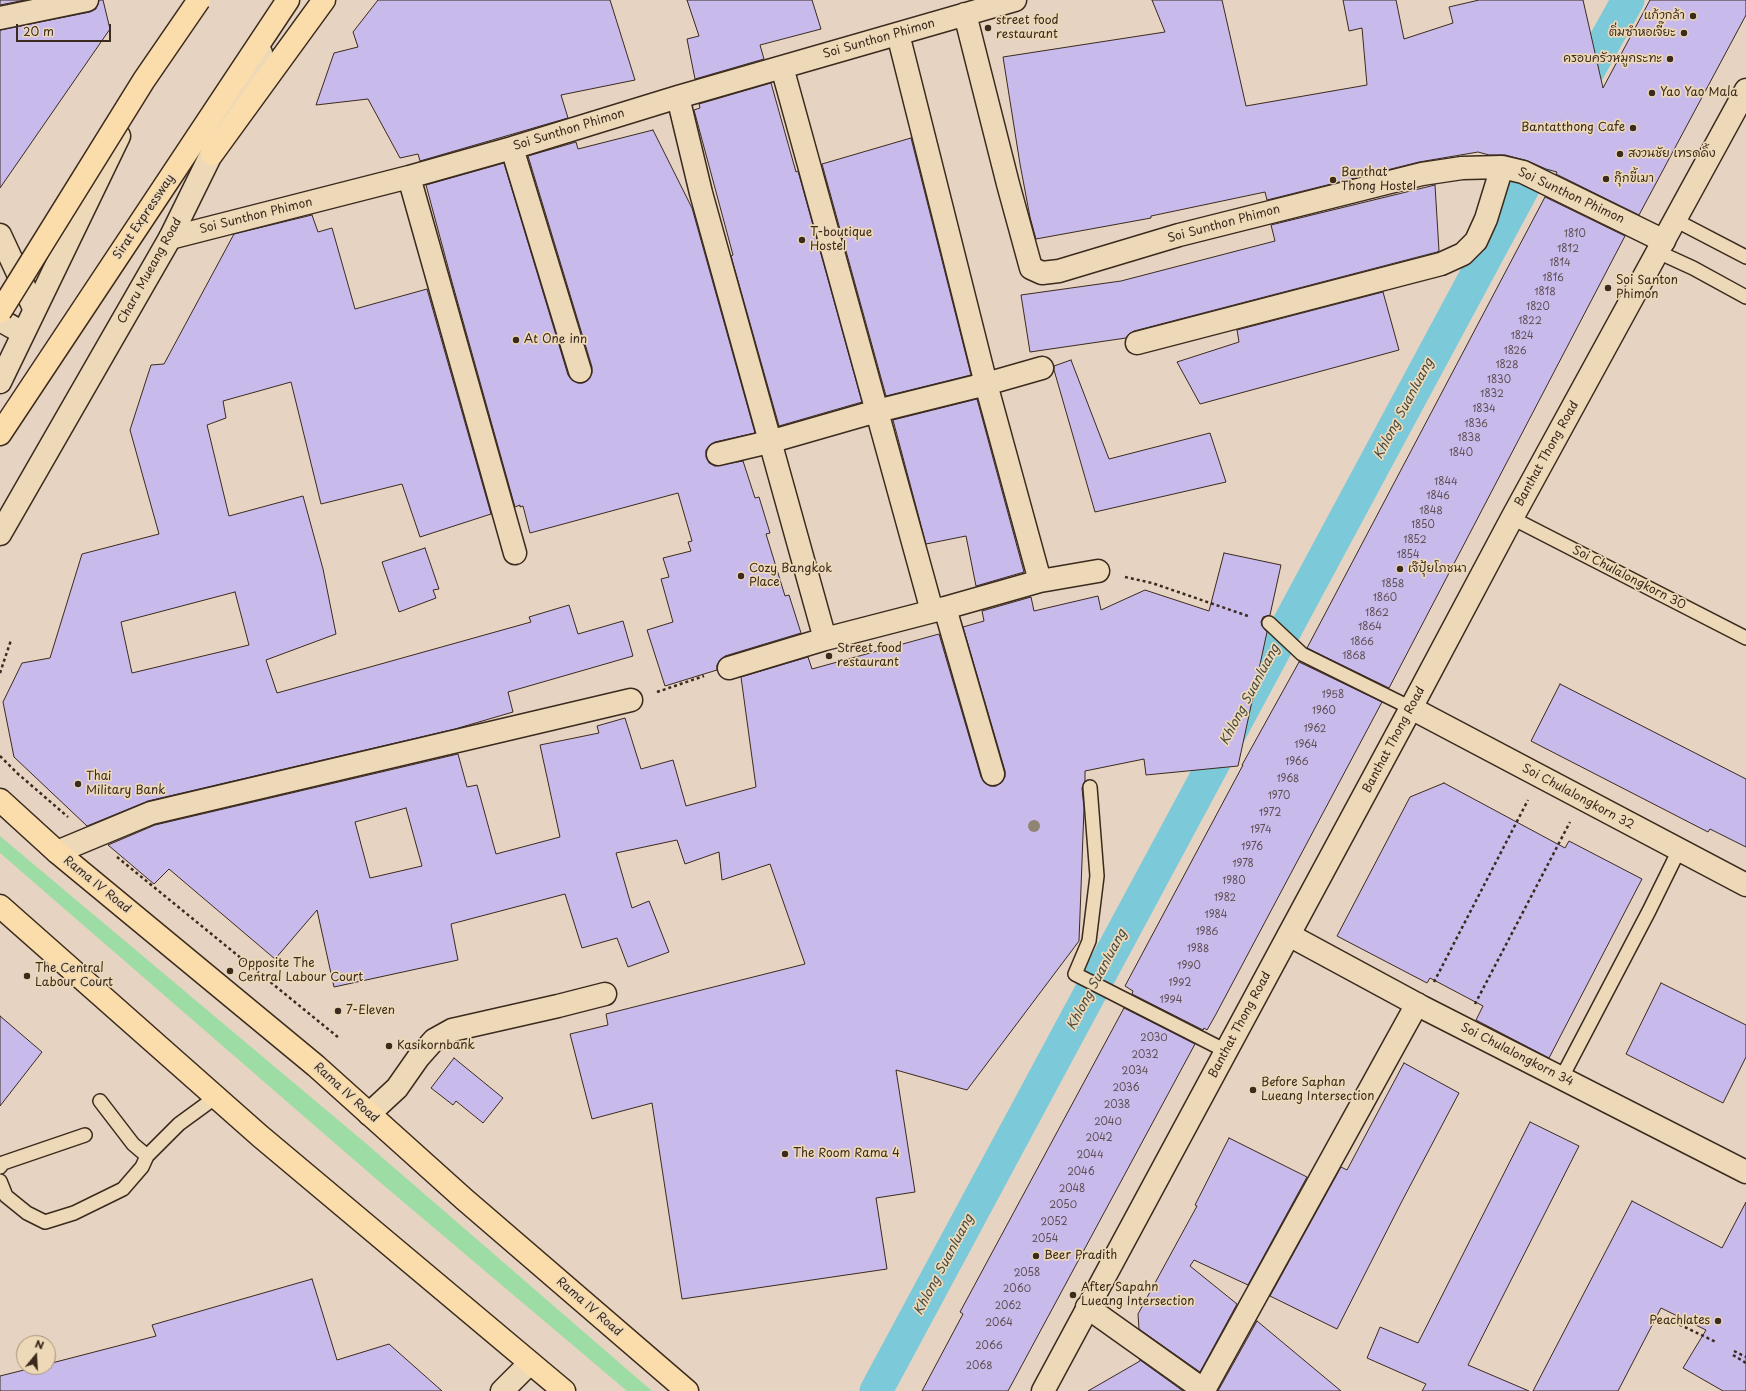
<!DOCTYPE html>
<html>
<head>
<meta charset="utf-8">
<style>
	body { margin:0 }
	#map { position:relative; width:1746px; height:1391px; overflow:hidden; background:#e6d3c1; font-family:"Playpen Sans",sans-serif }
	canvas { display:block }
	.north { position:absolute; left:16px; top:1335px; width:40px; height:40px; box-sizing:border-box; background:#edd9b7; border:1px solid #a6937a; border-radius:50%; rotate:18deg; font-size:11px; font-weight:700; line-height:16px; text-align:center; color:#3b2a1e }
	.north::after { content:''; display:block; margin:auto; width:14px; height:18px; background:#3b2a1e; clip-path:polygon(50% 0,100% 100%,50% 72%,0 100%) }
	.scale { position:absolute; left:16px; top:24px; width:95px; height:18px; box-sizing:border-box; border:2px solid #3b2a1e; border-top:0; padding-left:5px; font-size:12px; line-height:14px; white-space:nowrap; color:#3b2a1e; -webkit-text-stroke:3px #edd9b7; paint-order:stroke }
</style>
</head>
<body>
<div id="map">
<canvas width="1746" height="1391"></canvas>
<div class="north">N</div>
<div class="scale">20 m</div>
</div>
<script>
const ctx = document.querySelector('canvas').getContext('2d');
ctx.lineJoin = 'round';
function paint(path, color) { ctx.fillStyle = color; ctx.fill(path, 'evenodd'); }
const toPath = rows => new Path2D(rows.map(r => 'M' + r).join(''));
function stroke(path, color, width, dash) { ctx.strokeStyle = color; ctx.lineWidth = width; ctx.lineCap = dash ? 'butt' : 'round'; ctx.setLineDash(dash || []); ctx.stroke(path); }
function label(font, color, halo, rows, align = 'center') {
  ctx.font = font + ' "Playpen Sans","Playpen Sans Thai",sans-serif'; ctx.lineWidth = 3.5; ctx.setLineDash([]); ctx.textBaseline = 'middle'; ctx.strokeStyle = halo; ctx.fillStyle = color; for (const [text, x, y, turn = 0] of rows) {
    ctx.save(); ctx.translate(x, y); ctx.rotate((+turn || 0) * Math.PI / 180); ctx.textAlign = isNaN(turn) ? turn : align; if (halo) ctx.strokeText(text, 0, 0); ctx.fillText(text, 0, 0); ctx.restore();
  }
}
const green = toPath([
	[0,836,369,1146,652,1391,627,1391,375,1178,0,853]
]);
const canal = toPath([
	[876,1391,1530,175,1628,0]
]);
const building = toPath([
	[0,0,25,0,0,5,0,0],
	[99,0,103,0,110,29,0,188,0,30,90,12,96,9,99,0],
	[378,0,610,0,635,80,561,95,568,118,420,161,418,154,400,158,368,99,316,105,334,53,358,47,353,32,378,0],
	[687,0,812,0,821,29,760,45,764,59,695,79,687,39,699,36,687,0],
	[1152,0,1222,0,1246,106,1367,85,1362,28,1349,31,1343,0,1396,0,1404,39,1453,23,1449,7,1479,0,1583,0,1603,88,1650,0,1746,0,1746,15,1639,215,1556,174,1557,172,1546,169,1528,161,1505,155,1489,155,1478,152,1419,162,1267,200,1265,192,1151,216,1151,218,1036,239,1030,217,1020,164,1003,57,1165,32,1152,0],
	[771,83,796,172,798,171,862,402,779,426,731,256,733,255,694,110,700,108,699,104,771,83],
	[653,130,692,208,755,433,715,442,710,445,706,450,706,457,709,463,715,466,743,461,755,498,759,497,770,533,766,534,785,596,789,595,801,633,725,656,720,660,717,665,717,670,665,686,647,630,673,622,661,579,669,577,663,558,691,551,688,542,692,541,678,493,530,533,523,506,520,507,520,505,515,507,452,282,426,185,504,163,568,375,572,380,578,383,583,383,589,379,592,373,592,367,528,156,576,142,578,149,653,130],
	[911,138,971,375,886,396,822,164,911,138],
	[1435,185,1439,251,1437,252,1134,331,1129,334,1126,338,1030,352,1021,295,1121,281,1275,241,1271,225,1435,185],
	[1545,197,1625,236,1389,688,1307,648,1545,197],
	[312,215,318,232,332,228,355,309,427,289,491,514,420,537,402,484,321,504,291,382,223,401,226,418,207,425,229,516,303,496,323,569,336,634,266,660,277,693,531,622,529,617,569,605,578,634,623,621,633,656,508,692,513,712,455,729,148,801,87,826,14,757,3,702,22,663,50,658,82,554,159,534,130,430,151,365,164,364,234,234,312,215],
	[235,592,249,645,132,673,121,622,235,592],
	[1383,292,1399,350,1200,404,1177,362,1239,342,1237,330,1383,292],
	[1071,360,1109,459,1210,433,1226,482,1095,512,1054,370,1054,366,1071,360],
	[977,399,1024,572,976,586,966,536,926,544,893,420,977,399],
	[425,548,439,589,433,590,436,598,399,612,382,562,425,548],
	[1224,553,1281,565,1270,615,1263,617,1261,622,1262,626,1267,632,1238,766,1146,775,1144,759,1085,771,1085,781,1082,788,1084,808,1079,941,967,1090,896,1070,915,1192,876,1198,887,1269,682,1299,652,1103,592,1119,570,1034,608,1025,606,1014,805,964,770,864,722,880,719,852,685,864,677,840,616,853,632,908,649,901,669,952,628,967,617,938,582,948,565,894,451,924,458,960,334,987,317,910,275,959,169,869,154,884,108,845,155,825,458,754,467,787,477,785,496,854,560,837,540,745,599,733,597,726,625,718,641,769,673,760,686,806,756,787,741,677,808,657,812,669,939,634,981,777,985,783,990,786,996,786,1002,782,1005,777,1005,771,963,627,984,621,982,611,1031,597,1034,611,1098,596,1101,610,1145,590,1209,611,1224,553],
	[406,808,422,866,370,878,355,822,406,808],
	[1299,662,1382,702,1215,1016,1207,1030,1204,1028,1203,1030,1132,994,1133,991,1125,986,1243,765,1242,765,1299,662],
	[1560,684,1746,779,1746,847,1710,829,1708,832,1531,741,1560,684],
	[1444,783,1565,848,1569,841,1642,879,1549,1058,1476,1020,1483,1006,1430,978,1427,983,1337,936,1410,797,1444,783],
	[1661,983,1746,1025,1746,1057,1723,1103,1626,1054,1661,983],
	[1124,1008,1195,1044,1008,1391,922,1391,963,1314,960,1312,1124,1008],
	[0,1016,42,1052,0,1106,0,1016],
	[454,1058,503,1098,483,1123,456,1101,453,1105,431,1088,454,1058],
	[1404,1063,1459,1093,1401,1203,1337,1329,1270,1296,1341,1167,1347,1170,1404,1063],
	[1530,1122,1579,1146,1468,1365,1529,1391,1422,1391,1426,1384,1367,1358,1380,1327,1418,1343,1530,1122],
	[1229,1138,1307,1177,1248,1285,1194,1260,1190,1266,1237,1304,1200,1372,1139,1329,1138,1314,1197,1206,1195,1205,1229,1138],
	[1632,1201,1722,1248,1746,1202,1746,1391,1723,1391,1683,1368,1706,1330,1661,1308,1618,1391,1533,1391,1632,1201],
	[312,1279,337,1360,389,1344,442,1391,0,1391,0,1376,36,1367,48,1367,48,1364,156,1336,152,1325,312,1279],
	[1257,1321,1341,1391,1218,1391,1257,1321],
	[1140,1360,1183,1391,1088,1391,1140,1361,1140,1360]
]);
const path = toPath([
	[1125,577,1152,583,1248,616],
	[0,673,11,640],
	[657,692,704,676],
	[0,756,17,773,68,817],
	[117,857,339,1038],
	[1434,982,1528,800],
	[1475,1004,1570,822],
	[1674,1322,1716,1342],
	[1734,1351,1746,1357],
	[1733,1355,1746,1363]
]);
const lane = toPath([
	[1675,220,1746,257],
	[1658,252,1693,268,1746,297],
	[1512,518,1746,638],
	[1269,623,1302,654,1411,708],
	[1090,787,1097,876,1089,941,1075,974,1226,1051],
	[1562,1077,1649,911,1679,850],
	[100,1101,133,1144,147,1156],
	[0,1167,3,1163,85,1135],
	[0,1181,6,1196,27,1213,45,1222,74,1213,123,1189,142,1167,147,1156,179,1124,216,1097]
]);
const street = toPath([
	[965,14,1008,184,1031,268,1042,273,1059,271,1179,235,1422,174,1462,168,1502,167,1523,172,1664,241],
	[0,18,87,0],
	[898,34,986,384,1040,581],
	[782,67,932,611],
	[678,97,701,193,825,639],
	[512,148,580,371],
	[409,177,515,553],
	[0,235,34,308],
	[170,238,409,177,512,148,678,97,1015,0],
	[0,320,23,333],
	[1137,343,1441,264,1463,254,1476,241,1486,219,1502,167],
	[718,454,769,442,877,411,986,384,1042,368],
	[945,608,993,774],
	[729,668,825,639,945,608,1040,581,1098,571],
	[1411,708,1746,885],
	[57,852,151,813,631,700],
	[1289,935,1422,1007,1746,1172],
	[369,1114,397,1088,418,1058,434,1040,452,1030,558,1006,605,994],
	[1087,1307,1205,1391],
	[1204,1390,1417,1004],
	[502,1391,530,1363]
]);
const secondary = toPath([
	[0,382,119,136],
	[0,534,170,238,261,53],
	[1043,1391,1411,708,1512,518,1746,90]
]);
const primary = toPath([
	[0,800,57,852,316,1066,464,1199,687,1391],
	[0,906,260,1136,564,1391]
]);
const highway = toPath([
	[212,154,324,0],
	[0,434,288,0]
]);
const highwayBridge = toPath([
	[0,312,144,80,199,0]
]);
const trees = [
	[1034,826]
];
const markers = [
	[1693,16,4,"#3b2a1e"],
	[988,28,4,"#3b2a1e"],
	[1684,33,4,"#3b2a1e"],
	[1670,59,4,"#3b2a1e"],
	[1652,93,4,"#3b2a1e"],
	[1633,128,4,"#3b2a1e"],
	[1620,154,4,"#3b2a1e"],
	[1606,179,4,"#3b2a1e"],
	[1333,180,4,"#3b2a1e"],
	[802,240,4,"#3b2a1e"],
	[1608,288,4,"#3b2a1e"],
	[516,340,4,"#3b2a1e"],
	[1400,569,4,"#3b2a1e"],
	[741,576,4,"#3b2a1e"],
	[829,656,4,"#3b2a1e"],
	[78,784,4,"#3b2a1e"],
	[230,971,4,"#3b2a1e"],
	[27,976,4,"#3b2a1e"],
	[338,1011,4,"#3b2a1e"],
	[389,1046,4,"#3b2a1e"],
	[1253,1090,4,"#3b2a1e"],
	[785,1154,4,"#3b2a1e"],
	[1036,1256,4,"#3b2a1e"],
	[1073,1295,4,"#3b2a1e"],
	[1718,1321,4,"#3b2a1e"]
];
const numberNames = [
	["1810",1575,234],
	["1812",1568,249],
	["1814",1560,263],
	["1816",1553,278],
	["1818",1545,292],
	["1820",1538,307],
	["1822",1530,321],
	["1824",1522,336],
	["1826",1515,351],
	["1828",1507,365],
	["1830",1499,380],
	["1832",1492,394],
	["1834",1484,409],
	["1836",1476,424],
	["1838",1469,438],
	["1840",1461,453],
	["1844",1446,482],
	["1846",1438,496],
	["1848",1431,511],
	["1850",1423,525],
	["1852",1415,540],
	["1854",1408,555],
	["1858",1393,584],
	["1860",1385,598],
	["1862",1377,613],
	["1864",1370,627],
	["1866",1362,642],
	["1868",1354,656],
	["1958",1333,695],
	["1960",1324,711],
	["1962",1315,729],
	["1964",1306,745],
	["1966",1297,762],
	["1968",1288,779],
	["1970",1279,796],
	["1972",1270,813],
	["1974",1261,830],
	["1976",1252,847],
	["1978",1243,864],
	["1980",1234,881],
	["1982",1225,898],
	["1984",1216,915],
	["1986",1207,932],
	["1988",1198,949],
	["1990",1189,966],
	["1992",1180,983],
	["1994",1171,1000],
	["2030",1154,1038],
	["2032",1145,1055],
	["2034",1135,1071],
	["2036",1126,1088],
	["2038",1117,1105],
	["2040",1108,1122],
	["2042",1099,1138],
	["2044",1090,1155],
	["2046",1081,1172],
	["2048",1072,1189],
	["2050",1063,1205],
	["2052",1054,1222],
	["2054",1045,1239],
	["2058",1027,1273],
	["2060",1017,1289],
	["2062",1008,1306],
	["2064",999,1323],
	["2066",989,1346],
	["2068",979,1366]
];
const poiNames = [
	["แก้วกล้า",1685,16,"right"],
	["street food",996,21],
	["restaurant",996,35],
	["ติ่มซำหอเจี๊ยะ",1676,33,"right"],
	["ครอบครัวหมูกระทะ",1662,59,"right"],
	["Yao Yao Mala",1660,93],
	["Bantatthong Cafe",1625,128,"right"],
	["สงวนชัย เทรดดิ้ง",1628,154],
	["Banthat",1341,173],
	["Thong Hostel",1341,187],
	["กุ๊กขี้เมา",1614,179],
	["T-boutique",810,233],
	["Hostel",810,247],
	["Soi Santon",1616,281],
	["Phimon",1616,295],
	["At One inn",524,340],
	["Cozy Bangkok",749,569],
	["Place",749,583],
	["เจ๊ปุ้ยโภชนา",1408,569],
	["Street food",837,649],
	["restaurant",837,663],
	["Thai",86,777],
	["Military Bank",86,791],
	["Opposite The",238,964],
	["Central Labour Court",238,978],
	["The Central",35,969],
	["Labour Court",35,983],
	["7-Eleven",346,1011],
	["Kasikornbank",397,1046],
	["Before Saphan",1261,1083],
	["Lueang Intersection",1261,1097],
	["The Room Rama 4",793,1154],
	["Beer Pradith",1044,1256],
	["After Sapahn",1081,1288],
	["Lueang Intersection",1081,1302],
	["Peachlates",1710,1321,"right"]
];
const streetNames = [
	["Soi Sunthon Phimon",879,39,-16],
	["Soi Sunthon Phimon",569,130,-17],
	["Soi Sunthon Phimon",1571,196,25],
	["Soi Sunthon Phimon",256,216,-14],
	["Sirat Expressway",144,217,-56],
	["Soi Sunthon Phimon",1224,224,-15],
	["Charu Mueang Road",150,271,-61],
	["Banthat Thong Road",1547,454,-61],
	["Soi Chulalongkorn 30",1629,578,27],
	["Banthat Thong Road",1394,740,-62],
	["Soi Chulalongkorn 32",1578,797,28],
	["Rama IV Road",97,885,39],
	["Banthat Thong Road",1240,1025,-62],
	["Soi Chulalongkorn 34",1517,1055,27],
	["Rama IV Road",346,1093,42],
	["Rama IV Road",589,1307,41]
];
const waterNames = [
	["Khlong Suanluang",1404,409,-62],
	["Khlong Suanluang",1250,695,-62],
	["Khlong Suanluang",1097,980,-62],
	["Khlong Suanluang",944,1265,-62]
];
paint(green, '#9ddda5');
stroke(canal, '#7ccad9', 33);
paint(building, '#c8baeb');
stroke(building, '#3b2a1e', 1);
stroke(lane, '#3b2a1e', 16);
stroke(street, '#3b2a1e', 25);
stroke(secondary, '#3b2a1e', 25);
stroke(primary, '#3b2a1e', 25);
stroke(highway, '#3b2a1e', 25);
stroke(path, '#3b2a1e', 2.5, [3, 3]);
stroke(lane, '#edd9b7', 13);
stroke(street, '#edd9b7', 22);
stroke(secondary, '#edd9b7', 22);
stroke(primary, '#fbddab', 22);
stroke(highway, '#fbddab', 22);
stroke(highwayBridge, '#3b2a1e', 25, []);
stroke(highwayBridge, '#fbddab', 22);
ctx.fillStyle = '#908572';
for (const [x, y] of trees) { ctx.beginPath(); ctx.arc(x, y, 6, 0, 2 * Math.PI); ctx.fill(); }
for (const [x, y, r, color] of markers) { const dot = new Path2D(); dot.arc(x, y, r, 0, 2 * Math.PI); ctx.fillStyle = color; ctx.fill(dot); stroke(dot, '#edd9b7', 1.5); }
label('10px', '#5e4e51', null, numberNames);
label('12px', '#3b2a1e', '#edd9b7', poiNames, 'left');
label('12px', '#3b2a1e', '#edd9b7', streetNames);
label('italic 13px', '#484a43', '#edd9b7', waterNames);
</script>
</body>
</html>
